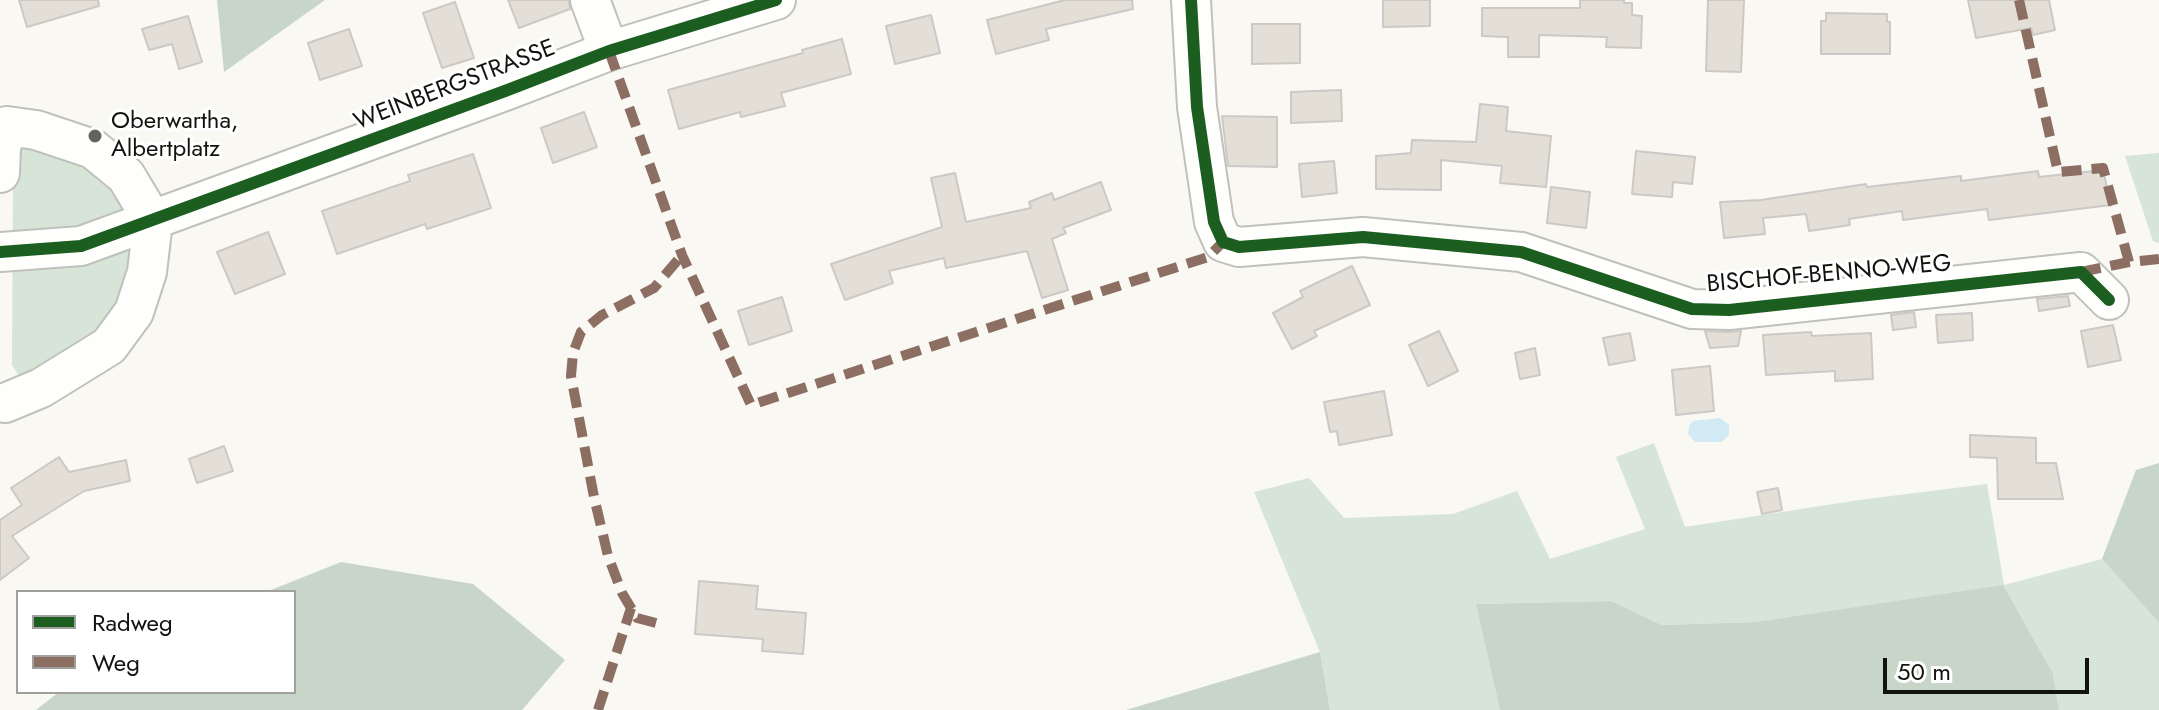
<!DOCTYPE html>
<html>
<head>
<meta charset="utf-8">
<style>
	body { margin:0 }
	#map { position:relative; width:2159px; height:710px; overflow:hidden; background:#f9f8f2; font-family:Jost,sans-serif }
	canvas { display:block }
	.legend { position:absolute; left:16px; top:590px; width:280px; height:104px; box-sizing:border-box; background:#fff; border:2px solid #a0a09f; margin:0; padding:10px 14px; list-style:none; font-size:24px; color:#12120e }
	.legend li { display:flex; align-items:center; gap:16px; height:40px }
	.legend b { width:40px; border:2px solid #a0a09f }
	.scale { position:absolute; left:1883px; top:658px; width:206px; height:36px; box-sizing:border-box; border:4px solid #12120e; border-top:0; padding-left:10px; font-size:24px; line-height:28px; white-space:nowrap; color:#12120e; -webkit-text-stroke:6px #fff; paint-order:stroke }
</style>
</head>
<body>
<div id="map">
<canvas width="2159" height="710"></canvas>
<ul class="legend">
<li><b style="height:10px;background:#1b5e20"></b>Radweg</li>
<li><b style="height:10px;background:#8d6e63"></b>Weg</li>
</ul>
<div class="scale">50 m</div>
</div>
<script>
const ctx = document.querySelector('canvas').getContext('2d');
ctx.lineJoin = 'round';
function paint(path, color) { ctx.fillStyle = color; ctx.fill(path, 'evenodd'); }
const toPath = rows => new Path2D(rows.map(r => 'M' + r).join(''));
function stroke(path, color, width, dash) { ctx.strokeStyle = color; ctx.lineWidth = width; ctx.lineCap = dash ? 'butt' : 'round'; ctx.setLineDash(dash || []); ctx.stroke(path); }
function label(font, color, halo, rows, align = 'center') {
  ctx.font = font + ' Jost,sans-serif'; ctx.lineWidth = 6; ctx.setLineDash([]); ctx.textBaseline = 'middle'; ctx.strokeStyle = halo; ctx.fillStyle = color; for (const [text, x, y, turn = 0] of rows) {
    ctx.save(); ctx.translate(x, y); ctx.rotate((+turn || 0) * Math.PI / 180); ctx.textAlign = isNaN(turn) ? turn : align; if (halo) ctx.strokeText(text, 0, 0); ctx.fillText(text, 0, 0); ctx.restore();
  }
}
const green = toPath([
	[35,144,101,171,125,204,137,262,102,334,33,377,19,376,12,365,13,162,21,147],
	[2159,153,2159,243,2153,241,2125,156],
	[1654,443,1685,527,1859,500,1987,484,2004,585,2102,559,2159,623,2159,710,2059,710,2053,674,1757,622,1662,625,1611,601,1477,604,1500,710,1330,710,1320,652,1254,492,1309,478,1344,518,1453,514,1517,491,1550,559,1645,529,1616,457]
]);
const forest = toPath([
	[217,0,325,0,224,72],
	[2159,463,2159,623,2102,559,2136,470],
	[341,562,473,584,565,660,522,710,36,710,59,692,294,692,294,592,266,592],
	[2003,585,2053,674,2059,710,1500,710,1476,604,1611,601,1662,625,1757,622],
	[1320,652,1330,710,1126,710]
]);
const water = toPath([
	[1720,418,1729,425,1729,435,1722,442,1695,442,1688,434,1689,426,1693,421]
]);
const building = toPath([
	[19,0,98,0,99,6,27,27,19,0],
	[508,0,569,0,570,9,519,28,508,0],
	[1065,0,1132,0,1133,9,1046,29,1049,40,996,54,987,20,1065,0],
	[1383,0,1430,0,1430,26,1383,27,1383,0],
	[1580,0,1624,0,1624,3,1632,3,1632,15,1642,16,1641,48,1606,47,1607,37,1539,35,1539,57,1508,57,1508,37,1482,36,1482,8,1580,8,1580,0],
	[1708,0,1744,0,1741,72,1706,71,1708,0],
	[1968,0,2049,0,2055,30,2033,35,2031,28,1976,38,1968,0],
	[455,2,474,58,442,68,423,13,455,2],
	[1826,13,1887,14,1887,22,1890,22,1890,54,1821,54,1821,21,1826,21,1826,13],
	[931,15,940,53,895,64,886,26,931,15],
	[188,16,202,62,179,69,172,44,149,50,142,29,188,16],
	[1252,24,1300,24,1300,63,1252,64,1252,24],
	[349,29,362,66,320,80,308,43,349,29],
	[842,39,851,74,781,93,785,106,741,117,740,112,679,129,668,90,803,53,802,50,842,39],
	[1341,90,1342,121,1291,123,1291,92,1341,90],
	[1480,104,1508,107,1506,131,1551,136,1546,187,1500,183,1502,166,1441,160,1441,190,1376,189,1376,156,1411,153,1412,140,1476,142,1480,104],
	[584,112,597,147,553,163,541,128,584,112],
	[1222,116,1277,117,1277,167,1228,166,1222,116],
	[1636,151,1695,157,1692,184,1673,182,1672,197,1632,194,1636,151],
	[473,154,491,208,427,229,425,224,337,254,322,211,410,181,408,175,473,154],
	[1334,161,1337,193,1302,197,1299,164,1334,161],
	[2103,170,2111,205,1989,220,1987,209,1903,220,1902,211,1849,219,1850,225,1809,231,1806,214,1763,218,1765,234,1724,238,1720,202,1761,200,1866,184,1867,187,1961,176,1961,181,2038,171,2039,177,2103,170],
	[955,173,966,222,1031,208,1029,202,1052,193,1054,200,1101,182,1111,210,1063,228,1066,233,1052,239,1068,290,1042,298,1027,251,946,268,944,258,889,271,893,283,845,300,831,264,942,227,931,178,955,173],
	[1551,187,1590,192,1586,228,1547,223,1551,187],
	[268,232,285,274,235,294,217,252,268,232],
	[1352,266,1370,305,1314,331,1317,336,1292,349,1273,313,1303,297,1300,291,1352,266],
	[2068,296,2070,306,2039,311,2037,299,2068,296],
	[782,297,792,331,749,345,738,311,782,297],
	[1914,312,1916,327,1893,330,1891,315,1914,312],
	[1972,313,1973,340,1938,343,1936,315,1972,313],
	[2113,325,2121,360,2088,367,2081,331,2113,325],
	[1439,331,1458,371,1428,386,1409,345,1439,331],
	[1705,331,1729,332,1741,331,1738,346,1710,348,1705,331],
	[1811,332,1812,336,1871,333,1873,379,1835,381,1835,371,1766,375,1763,335,1811,332],
	[1630,333,1635,360,1609,365,1603,338,1630,333],
	[1535,348,1540,375,1520,379,1515,353,1535,348],
	[1710,366,1714,411,1676,415,1672,370,1710,366],
	[1384,391,1392,435,1339,445,1337,431,1330,432,1324,402,1384,391],
	[1970,435,2036,438,2036,463,2056,463,2063,499,1998,499,1997,458,1970,457,1970,435],
	[224,446,233,471,197,483,189,459,224,446],
	[59,457,69,472,126,460,130,481,84,491,12,536,29,558,0,580,0,520,22,505,11,488,59,457],
	[1778,488,1782,510,1762,514,1757,492,1778,488],
	[699,581,758,586,756,609,806,613,803,654,762,651,763,639,695,634,699,581]
]);
const minor = toPath([
	[590,0,609,51],
	[1191,0,1197,107,1214,222,1223,242,1239,247,1363,237,1521,252,1692,309,1729,310,2081,272,2109,300],
	[0,173,1,148,7,126],
	[0,252,81,246,505,91,609,51,776,0],
	[5,403,41,388,109,346,134,312,147,272,153,221,126,176,93,149,36,130,7,126]
]);
const quiet = toPath([
	[2019,0,2058,172,2103,168,2129,262],
	[609,51,682,255,751,405,1208,257,1223,242],
	[2081,272,2129,262,2159,259],
	[656,623,637,618,622,593,608,556,594,497,571,376,573,353,581,332,602,315,654,288,682,255],
	[598,710,631,608]
]);
const cycleway = toPath([
	[1191,0,1197,107,1214,222,1223,242,1239,247,1363,237,1521,252,1692,309,1729,310,2081,272,2109,300],
	[0,252,81,246,505,91,609,51,776,0]
]);
const markers = [
	[95,136,8,"#63625e"]
];
const streetNames = [
	["WEINBERGSTRASSE",455,86,-21],
	["BISCHOF-BENNO-WEG",1829,275,-5]
];
const poiNames = [
	["Oberwartha,",111,122],
	["Albertplatz",111,150]
];
paint(green, '#d7e4d8');
paint(forest, '#c8d6c9');
paint(water, '#d2eaf3');
paint(building, '#e3dfd7');
stroke(building, '#cbc9c5', 2);
stroke(minor, '#c0c0bc', 42);
stroke(minor, '#fefefd', 38);
stroke(quiet, '#8d6e63', 10, [20, 10]);
stroke(cycleway, '#1b5e20', 12);
for (const [x, y, r, color] of markers) { const dot = new Path2D(); dot.arc(x, y, r, 0, 2 * Math.PI); ctx.fillStyle = color; ctx.fill(dot); stroke(dot, '#fff', 3); }
label('24px', '#12120e', '#fff', streetNames);
label('24px', '#12120e', '#fff', poiNames, 'left');
</script>
</body>
</html>
